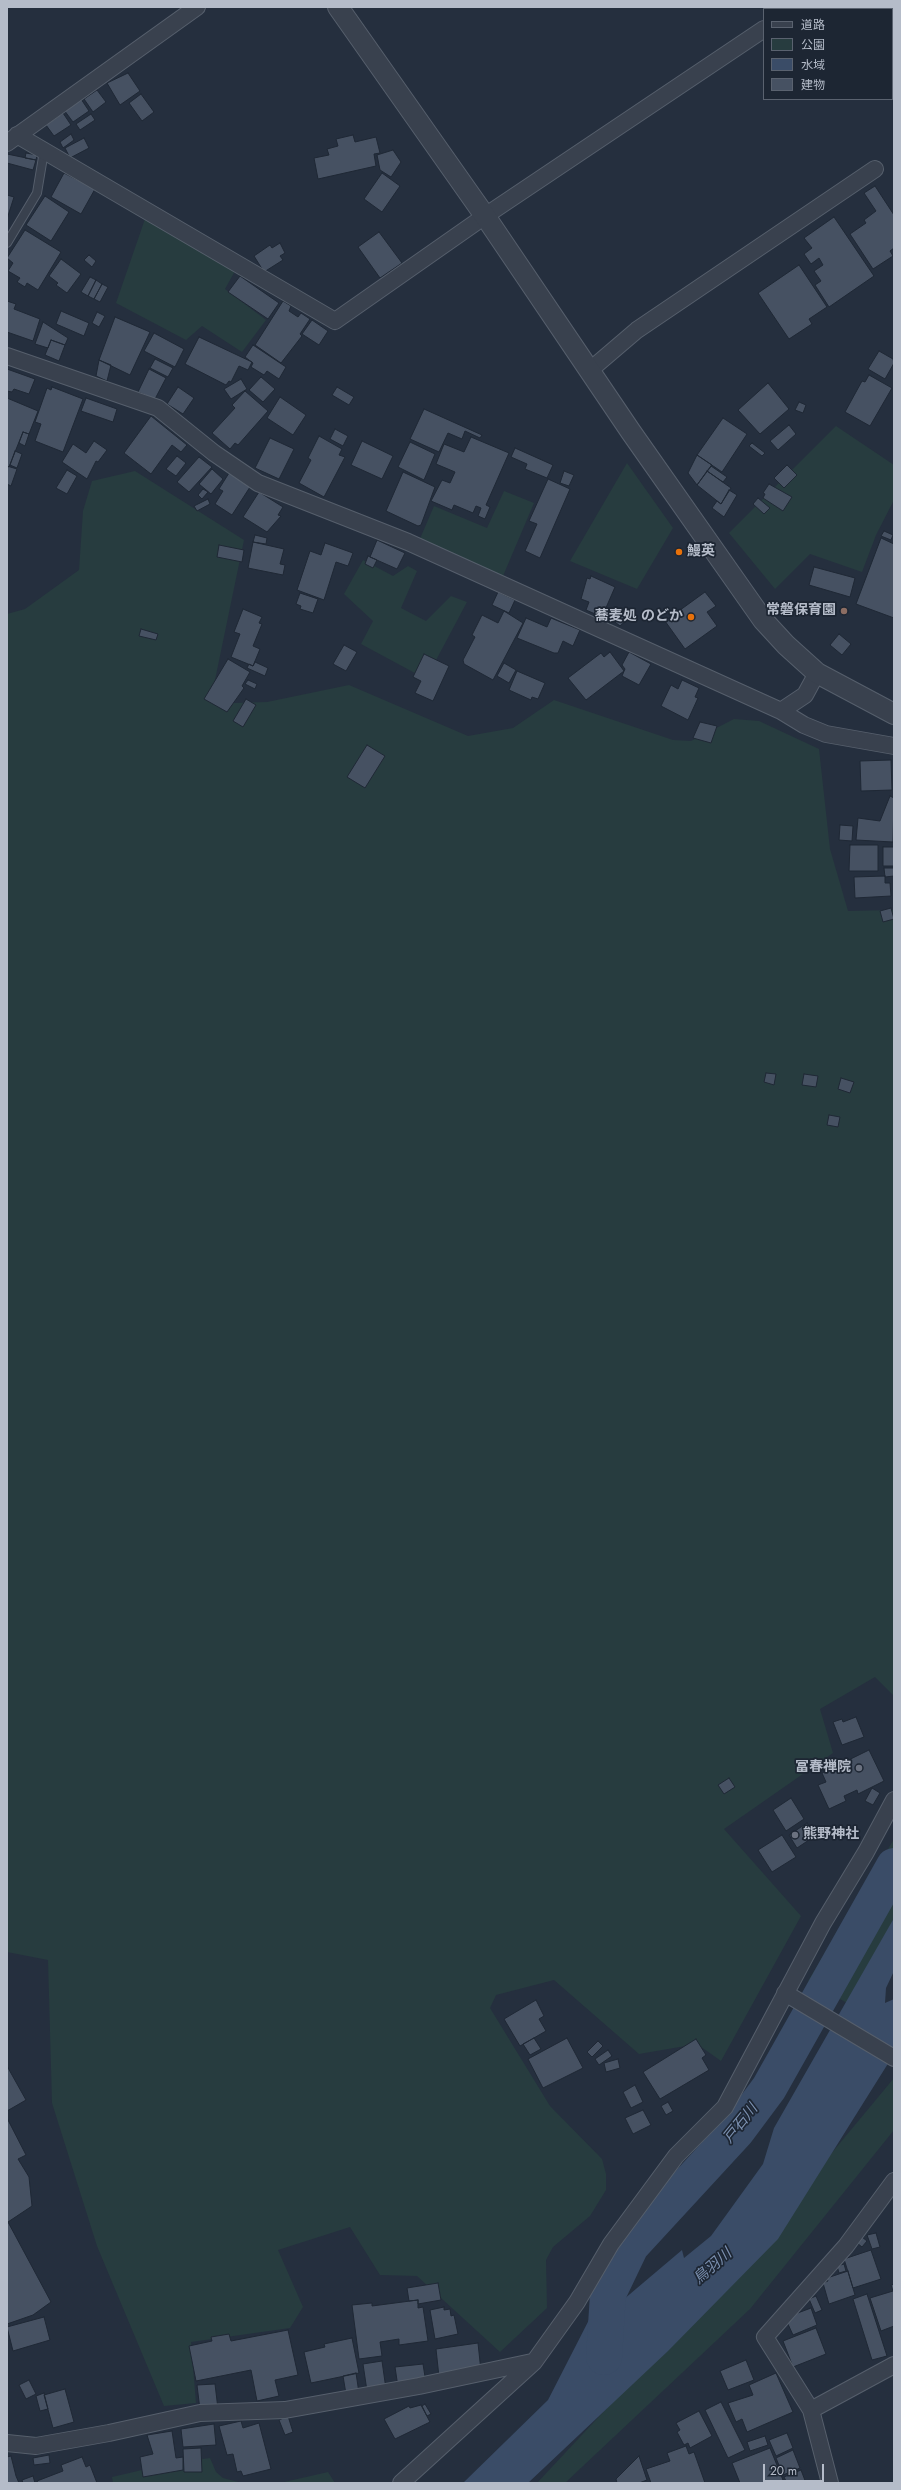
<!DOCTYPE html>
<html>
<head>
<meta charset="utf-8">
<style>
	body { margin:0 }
	#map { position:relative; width:901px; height:2490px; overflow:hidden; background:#252f3e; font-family:Jost,"Noto Sans JP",sans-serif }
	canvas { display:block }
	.frame { position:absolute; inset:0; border:8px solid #b5bcc9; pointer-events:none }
	.legend { position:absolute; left:763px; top:8px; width:130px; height:92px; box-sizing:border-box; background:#1d2633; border:1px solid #5a626f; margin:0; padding:5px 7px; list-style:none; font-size:12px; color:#b5bcc9 }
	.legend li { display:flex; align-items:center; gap:8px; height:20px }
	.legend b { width:20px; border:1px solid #5a626f }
	.scale { position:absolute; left:763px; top:2464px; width:61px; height:18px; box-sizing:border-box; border:2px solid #b5bcc9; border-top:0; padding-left:5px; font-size:12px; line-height:14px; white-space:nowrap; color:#b5bcc9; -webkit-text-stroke:3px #1d2633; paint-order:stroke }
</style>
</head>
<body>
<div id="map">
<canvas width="901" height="2490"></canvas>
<div class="frame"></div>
<ul class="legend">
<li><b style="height:5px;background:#39414e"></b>道路</li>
<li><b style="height:11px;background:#273c3f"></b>公園</li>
<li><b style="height:11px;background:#3a4c67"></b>水域</li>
<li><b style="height:11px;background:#465162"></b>建物</li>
</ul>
<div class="scale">20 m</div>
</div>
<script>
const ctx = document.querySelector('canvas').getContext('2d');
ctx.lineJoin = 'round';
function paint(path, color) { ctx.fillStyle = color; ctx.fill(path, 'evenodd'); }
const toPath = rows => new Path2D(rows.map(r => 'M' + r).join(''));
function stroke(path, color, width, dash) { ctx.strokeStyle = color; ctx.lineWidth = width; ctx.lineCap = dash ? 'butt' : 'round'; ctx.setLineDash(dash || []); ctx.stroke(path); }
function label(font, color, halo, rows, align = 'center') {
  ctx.font = font + ' Jost,"Noto Sans JP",sans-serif'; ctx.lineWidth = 3.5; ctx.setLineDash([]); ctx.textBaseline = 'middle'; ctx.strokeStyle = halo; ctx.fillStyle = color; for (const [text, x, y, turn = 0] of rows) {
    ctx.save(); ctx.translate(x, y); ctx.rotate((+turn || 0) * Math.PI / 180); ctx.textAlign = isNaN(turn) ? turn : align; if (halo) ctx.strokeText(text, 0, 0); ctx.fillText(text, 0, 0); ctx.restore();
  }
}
const green = toPath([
	[146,216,235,271,225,289,266,320,242,352,202,326,186,340,116,303],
	[836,426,894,465,894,500,876,535,862,572,810,554,775,589,729,533],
	[627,463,673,528,637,589,570,561],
	[135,471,244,540,215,680,219,696,234,703,267,702,349,685,468,736,513,728,554,700,673,740,691,741,734,719,759,721,819,749,830,849,848,911,894,910,894,1696,875,1677,820,1709,833,1753,724,1829,801,1916,721,2061,697,2044,639,2054,554,1980,496,1995,490,2008,550,2106,602,2159,606,2174,606,2190,590,2216,553,2247,546,2260,547,2308,500,2352,417,2276,380,2275,350,2227,278,2250,303,2307,290,2328,191,2342,196,2403,164,2406,97,2246,52,2103,48,1960,7,1952,7,614,25,609,79,570,83,511,92,481],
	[504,491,534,503,503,576,419,541,434,506,487,528],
	[363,560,393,576,408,566,417,571,401,608,426,621,451,596,467,602,426,679,361,644,373,621,344,594],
	[894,1839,894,1927,847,2003,808,1981],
	[894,2078,894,2130,750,2309,565,2483,537,2483,722,2285],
	[210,2458,216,2472,223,2478,242,2483,113,2483,112,2477,168,2464],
	[328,2472,335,2483,274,2483,280,2483]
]);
const water = toPath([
	[894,1918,894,1971,886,1988,885,2003,894,1999,894,2054,778,2239,668,2351,528,2483,463,2483,548,2400,592,2314,617,2305,682,2250,684,2258,711,2236,763,2164,774,2128]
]);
const river = toPath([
	[604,2357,608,2294,631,2246,737,2131,769,2088,894,1866]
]);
const building = toPath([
	[128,73,140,91,120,105,107,83,128,73],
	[97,90,106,102,93,112,84,99,97,90],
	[141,94,154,112,142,121,129,103,141,94],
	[81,99,89,111,73,122,64,110,81,99],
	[63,113,71,125,54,136,46,125,63,113],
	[91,114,95,120,80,130,76,124,91,114],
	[71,134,74,140,63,148,60,142,71,134],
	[353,135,355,142,376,137,380,153,374,154,376,166,318,179,314,158,329,155,327,149,338,146,336,139,353,135],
	[84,138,89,148,70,158,65,148,84,138],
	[393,150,401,162,391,177,380,170,377,155,393,150],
	[26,153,37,155,36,160,25,158,26,153],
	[7,154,36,160,33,170,7,163,7,154],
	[64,173,95,189,81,214,51,197,64,173],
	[382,173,400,186,382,212,364,199,382,173],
	[875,186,894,215,894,248,890,251,893,256,873,269,850,234,866,223,864,220,876,211,864,193,875,186],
	[7,195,14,197,7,219,7,195],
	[45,196,69,212,51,241,26,225,45,196],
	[834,217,874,276,829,307,815,285,821,281,814,271,823,265,819,258,811,264,804,254,812,248,804,238,834,217],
	[25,230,61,252,38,290,27,283,25,287,17,282,20,278,8,271,13,263,7,258,25,230],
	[379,232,402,263,380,278,358,247,379,232],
	[280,243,285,253,280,256,283,260,264,272,254,256,270,245,272,248,280,243],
	[89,255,96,261,92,267,84,260,89,255],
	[61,259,81,274,67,293,56,285,58,283,49,276,61,259],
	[799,265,827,307,809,319,812,324,789,339,758,293,799,265],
	[240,276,279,303,268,319,228,292,240,276],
	[90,277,96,280,88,296,81,292,90,277],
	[96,280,102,284,94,299,88,296,96,280],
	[102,284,108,287,100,302,94,299,102,284],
	[7,301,16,304,14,309,40,319,33,341,7,332,7,301],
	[283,301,291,306,289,311,298,317,301,313,310,319,300,334,302,336,281,363,255,345,283,301],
	[61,311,89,323,84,336,56,324,61,311],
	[97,312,105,316,99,327,92,323,97,312],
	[115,317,150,332,130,375,99,360,115,317],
	[312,320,328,331,319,345,302,334,312,320],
	[43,322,68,338,65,345,51,340,48,348,35,344,43,322],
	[154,333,184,349,175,367,144,351,154,333],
	[199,337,252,362,248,370,239,366,231,382,229,381,226,385,185,364,199,337],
	[51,340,65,345,59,361,45,355,51,340],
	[253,345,286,367,279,379,267,371,264,375,251,367,253,363,245,357,253,345],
	[879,351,893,359,894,363,885,379,868,369,879,351],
	[155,359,173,368,168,377,150,368,155,359],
	[99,360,111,365,107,381,96,376,99,360],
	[7,369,35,379,29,394,14,389,12,392,7,391,7,369],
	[149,369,166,378,155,399,138,392,149,369],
	[869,375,892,388,870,426,845,412,862,381,865,382,869,375],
	[261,377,275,389,263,402,249,390,261,377],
	[241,379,247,389,231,399,224,389,241,379],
	[768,383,789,409,760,434,738,410,768,383],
	[52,387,83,399,63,452,35,441,41,424,35,422,47,388,51,390,52,387],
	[178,387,194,398,183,414,167,404,178,387],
	[337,387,354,397,349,405,332,395,337,387],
	[245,391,268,411,238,445,235,443,230,449,212,433,235,408,232,405,245,391],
	[280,397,306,415,293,435,267,418,280,397],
	[7,398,38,411,29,434,23,432,9,467,7,466,7,398],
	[86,398,117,409,113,422,81,411,86,398],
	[799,402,806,405,803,413,795,410,799,402],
	[424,409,482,435,480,438,465,431,462,439,448,433,439,452,410,439,424,409],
	[151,416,187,445,181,452,172,445,151,474,124,453,151,416],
	[723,418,747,434,722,472,697,455,723,418],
	[789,425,796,434,778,450,770,441,789,425],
	[335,429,348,436,343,446,330,439,335,429],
	[23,432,29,434,25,446,19,443,23,432],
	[319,436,342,449,339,455,345,457,324,497,299,483,311,460,308,458,319,436],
	[471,437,509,453,486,505,490,507,485,519,478,516,481,508,476,506,473,513,454,505,452,510,431,501,442,480,450,483,455,472,436,464,444,444,464,452,471,437],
	[270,438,294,449,279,479,255,468,270,438],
	[94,441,107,450,98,462,96,461,87,479,62,462,73,444,86,453,94,441],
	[362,441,393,456,382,479,351,465,362,441],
	[410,442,435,454,424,480,398,467,410,442],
	[752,443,765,453,762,456,749,446,752,443],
	[515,448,553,465,547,478,525,469,527,464,511,457,515,448],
	[15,451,22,454,17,468,10,465,15,451],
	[697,455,712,465,697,485,688,473,697,455],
	[177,456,186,463,176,476,166,469,177,456],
	[199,457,212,467,189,492,177,482,199,457],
	[787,465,797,475,784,488,774,478,787,465],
	[7,466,17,469,11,486,7,484,7,466],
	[711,466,727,477,723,482,707,471,711,466],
	[212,469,223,479,211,494,199,484,212,469],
	[67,470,77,476,67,494,56,488,67,470],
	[564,471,574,475,569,486,560,483,564,471],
	[707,471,731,488,721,504,697,485,707,471],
	[403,472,435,487,421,525,418,526,386,511,403,472],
	[229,473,250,487,232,515,215,504,223,491,219,489,229,473],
	[548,479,570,489,540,558,525,551,537,524,529,521,548,479],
	[769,484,792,497,783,511,763,498,765,494,763,493,769,484],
	[203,489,208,492,202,499,198,495,203,489],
	[729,490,737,495,724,517,712,508,717,501,721,504,729,490],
	[259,492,283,507,278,515,281,516,267,532,243,517,259,492],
	[758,498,770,508,764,514,753,504,758,498],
	[208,499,210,504,197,511,194,506,208,499],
	[884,531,893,535,891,540,881,536,884,531],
	[255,535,267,538,266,544,253,542,255,535],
	[881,538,894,544,894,618,856,604,881,538],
	[377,540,405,553,397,569,370,557,377,540],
	[253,542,284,549,280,564,285,565,283,575,248,568,253,542],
	[325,543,353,553,348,566,336,562,324,600,297,590,310,551,321,555,325,543],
	[219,545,244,550,242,562,217,557,219,545],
	[368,556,377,560,373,568,365,564,368,556],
	[814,567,855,578,850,597,809,585,814,567],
	[591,576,615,587,602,617,586,610,589,602,581,599,587,578,590,579,591,576],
	[498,592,515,600,509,613,492,605,498,592],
	[705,592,716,606,707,612,717,626,685,649,665,621,705,592],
	[300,593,318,599,313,613,300,609,301,606,296,604,300,593],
	[243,609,262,617,259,623,262,624,253,646,260,649,253,666,231,657,240,634,234,632,243,609],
	[504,611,523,623,493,680,464,664,463,660,475,637,472,635,482,615,498,623,504,611],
	[626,612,630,617,620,626,615,622,626,612],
	[526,618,547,627,551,618,580,630,573,646,563,641,558,653,554,653,517,638,526,618],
	[141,629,158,634,156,640,139,636,141,629],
	[839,634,851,644,842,655,830,645,839,634],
	[344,645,357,652,346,671,333,664,344,645],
	[610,652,624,671,586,700,568,678,601,653,604,657,610,652],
	[629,652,651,664,639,685,622,676,625,669,622,665,629,652],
	[424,654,449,666,433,701,415,693,421,681,413,677,424,654],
	[228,659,250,672,242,686,244,688,227,712,204,699,228,659],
	[255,662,268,668,265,676,247,668,249,664,253,666,255,662],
	[504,663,516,670,509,683,497,676,504,663],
	[517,671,545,683,538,699,532,697,531,700,509,690,517,671],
	[248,680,257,684,255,689,245,684,248,680],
	[682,680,699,688,695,697,698,698,688,720,661,706,671,685,678,689,682,680],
	[246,699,256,705,243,727,233,721,246,699],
	[700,722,717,726,711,743,693,738,700,722],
	[367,745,385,756,365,788,347,777,367,745],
	[891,760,892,790,861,791,860,761,891,760],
	[890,796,894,798,893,842,856,840,858,818,880,821,890,796],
	[840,825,853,826,852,841,839,840,840,825],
	[850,845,878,845,878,871,849,871,850,845],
	[883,847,894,847,894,866,883,866,883,847],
	[884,868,894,868,894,876,885,877,884,868],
	[885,876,885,883,890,883,891,896,855,898,854,877,885,876],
	[891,908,894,919,883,922,880,911,891,908],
	[766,1073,776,1074,774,1085,764,1082,766,1073],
	[804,1074,818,1076,816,1087,802,1085,804,1074],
	[841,1078,854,1082,850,1093,838,1089,841,1078],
	[829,1115,840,1117,838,1127,827,1125,829,1115],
	[856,1717,864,1737,842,1745,833,1722,842,1719,843,1722,856,1717],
	[869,1750,884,1781,858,1794,857,1790,844,1796,846,1801,829,1809,818,1785,826,1782,822,1773,869,1750],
	[729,1778,735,1787,724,1794,718,1785,729,1778],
	[872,1788,880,1793,873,1805,865,1801,872,1788],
	[791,1798,804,1819,786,1831,773,1810,791,1798],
	[807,1823,815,1836,797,1848,789,1835,807,1823],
	[782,1835,796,1857,772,1872,758,1850,782,1835],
	[536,2000,544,2016,539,2019,546,2031,520,2046,504,2019,536,2000],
	[534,2038,541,2049,530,2055,523,2044,534,2038],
	[567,2038,583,2068,543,2088,528,2059,567,2038],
	[696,2039,706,2055,702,2058,709,2070,660,2099,643,2072,696,2039],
	[598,2041,603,2046,592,2057,587,2052,598,2041],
	[608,2050,612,2056,599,2065,595,2059,608,2050],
	[618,2059,620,2068,606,2072,604,2063,618,2059],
	[7,2066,26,2100,7,2111,7,2066],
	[635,2085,643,2102,631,2108,623,2092,635,2085],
	[668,2102,673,2111,666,2115,661,2106,668,2102],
	[643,2110,651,2125,633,2134,625,2118,643,2110],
	[7,2118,26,2155,18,2159,29,2177,32,2206,8,2222,51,2302,33,2315,7,2324,7,2118],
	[876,2233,880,2247,872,2249,867,2235,876,2233],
	[862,2237,867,2241,862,2247,857,2243,862,2237],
	[871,2250,881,2279,853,2288,844,2259,871,2250],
	[844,2264,846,2271,839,2273,837,2266,844,2264],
	[848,2271,855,2295,829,2304,823,2283,828,2281,827,2278,848,2271],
	[438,2283,441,2300,418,2304,418,2300,409,2301,407,2288,438,2283],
	[894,2284,894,2326,881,2331,870,2298,893,2291,891,2285,894,2284],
	[867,2294,887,2356,872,2360,853,2299,867,2294],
	[816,2296,822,2310,815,2313,809,2299,816,2296],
	[418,2300,418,2308,423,2307,428,2341,399,2345,399,2339,380,2342,382,2356,359,2359,352,2305,372,2303,372,2306,418,2300],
	[444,2307,444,2310,450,2309,451,2316,454,2315,458,2334,435,2339,430,2310,444,2307],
	[811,2308,817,2325,793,2335,787,2322,795,2314,811,2308],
	[44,2317,50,2340,13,2351,7,2327,44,2317],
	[816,2328,826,2354,793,2367,783,2341,816,2328],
	[288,2330,298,2375,275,2380,279,2396,257,2401,251,2370,196,2381,189,2346,212,2341,211,2337,229,2334,231,2341,288,2330],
	[352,2338,359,2373,311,2383,304,2352,325,2347,324,2344,352,2338],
	[478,2343,481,2371,439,2377,436,2349,478,2343],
	[746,2360,754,2380,728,2390,720,2371,746,2360],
	[382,2361,386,2389,367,2391,363,2364,382,2361],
	[423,2364,426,2383,398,2387,395,2367,423,2364],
	[356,2373,359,2393,346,2394,343,2376,356,2373],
	[776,2373,793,2412,747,2432,742,2419,736,2422,728,2403,753,2395,749,2385,776,2373],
	[29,2380,36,2394,26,2399,19,2385,29,2380],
	[215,2384,218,2409,200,2410,197,2385,215,2384],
	[65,2389,74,2422,53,2428,44,2395,65,2389],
	[44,2393,48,2409,40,2411,36,2396,44,2393],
	[721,2402,745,2450,728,2458,705,2410,721,2402],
	[425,2404,431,2414,427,2416,422,2406,425,2404],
	[421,2405,430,2422,395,2439,384,2419,409,2406,410,2408,421,2405],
	[699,2411,712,2436,690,2448,688,2443,684,2445,677,2432,680,2430,676,2423,699,2411],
	[288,2416,293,2432,285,2435,279,2420,288,2416],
	[241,2421,243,2428,259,2423,271,2469,243,2476,241,2471,237,2472,233,2454,227,2455,219,2426,241,2421],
	[214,2424,216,2445,183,2447,181,2429,214,2424],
	[172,2431,176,2458,183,2457,183,2470,143,2477,140,2457,153,2454,147,2435,172,2431],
	[787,2433,793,2448,776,2456,769,2440,787,2433],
	[765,2436,768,2445,750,2451,747,2442,765,2436],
	[686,2446,689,2454,694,2452,705,2483,651,2483,646,2469,670,2461,667,2453,686,2446],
	[201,2448,202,2472,184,2472,183,2449,201,2448],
	[770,2448,783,2480,776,2483,740,2483,732,2463,770,2448],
	[793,2450,800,2468,783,2475,776,2458,793,2450],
	[49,2455,50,2463,34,2465,33,2458,49,2455],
	[11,2456,16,2476,19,2483,7,2483,7,2457,11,2456],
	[639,2456,647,2480,639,2483,617,2483,616,2479,639,2456],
	[82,2457,86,2467,90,2465,97,2483,38,2483,37,2481,63,2471,61,2465,82,2457],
	[801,2470,806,2483,787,2483,784,2477,801,2470],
	[33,2476,35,2483,23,2483,22,2480,33,2476]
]);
const service = toPath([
	[7,243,37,193,44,151]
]);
const minor = toPath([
	[794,9,797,7],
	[17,135,335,321,485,216,764,29],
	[7,143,197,7],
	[7,356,158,408,214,453,258,483,408,542,781,711,805,695,817,673],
	[589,371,637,330,875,169],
	[781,711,804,725,826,734,894,746],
	[785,1993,894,2058],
	[811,2410,894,2365],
	[7,2443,36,2446,109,2433,200,2413,285,2410,419,2386,532,2362],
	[401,2483,534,2362,577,2302,611,2244,676,2156,725,2107,823,1923,866,1852,894,1800],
	[830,2483,811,2410,765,2337,846,2246,894,2181]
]);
const tertiary = toPath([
	[338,7,485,216,631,432,763,620,786,645,817,673,894,714]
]);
const markers = [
	[679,552,4,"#e8710a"],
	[844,611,4,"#8d6e63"],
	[691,617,4,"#e8710a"],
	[859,1768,4,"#6b7280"],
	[795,1835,4,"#6b7280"]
];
const poiNames = [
	["鰻英",687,552,"left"],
	["常磐保育園",836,611],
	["蕎麦処 のどか",683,617],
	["冨春禅院",851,1768],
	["熊野神社",803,1835,"left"]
];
const waterNames = [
	["戸石川",741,2124,-51],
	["鳥羽川",713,2267,-41]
];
paint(green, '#273c3f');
paint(water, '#3a4c67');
stroke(river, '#3a4c67', 36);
paint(building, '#465162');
stroke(building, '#1f2835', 1);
stroke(service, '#565f6c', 10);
stroke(minor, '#565f6c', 18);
stroke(tertiary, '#565f6c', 22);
stroke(service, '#39414e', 8);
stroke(minor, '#39414e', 16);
stroke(tertiary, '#39414e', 20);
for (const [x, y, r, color] of markers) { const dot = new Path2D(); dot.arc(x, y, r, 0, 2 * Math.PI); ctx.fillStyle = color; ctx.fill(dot); stroke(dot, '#1d2633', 1.5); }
label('bold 14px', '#b5bcc9', '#1d2633', poiNames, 'right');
label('italic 15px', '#7c91b1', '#1d2633', waterNames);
</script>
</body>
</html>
